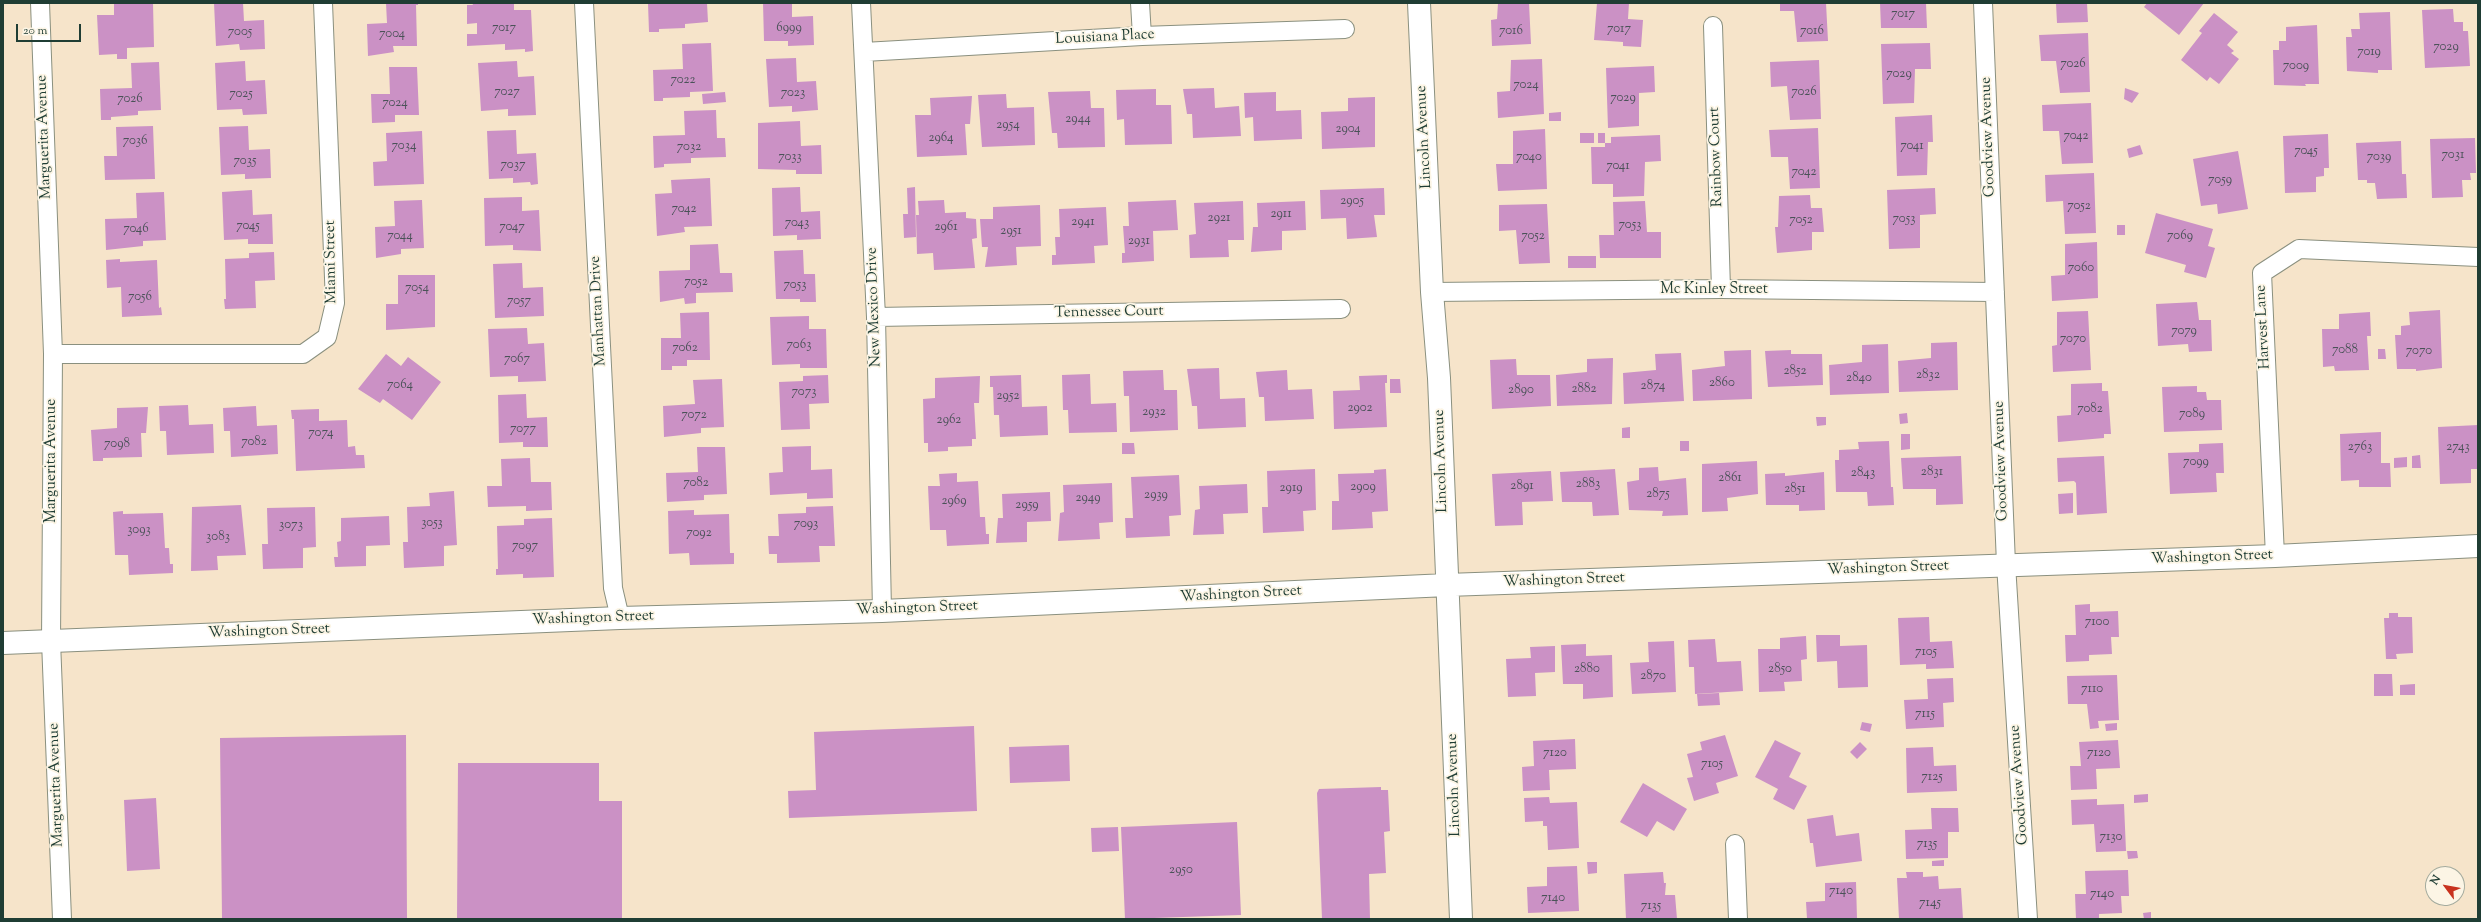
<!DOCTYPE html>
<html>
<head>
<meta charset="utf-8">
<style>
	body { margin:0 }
	#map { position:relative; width:2481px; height:922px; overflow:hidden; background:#f6e4ca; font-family:"Sorts Mill Goudy",serif }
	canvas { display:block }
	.frame { position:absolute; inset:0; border:4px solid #1f3d34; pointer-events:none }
	.north { position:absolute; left:2425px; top:866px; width:40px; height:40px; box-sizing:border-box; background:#fcf5e5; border:1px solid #a4ab9e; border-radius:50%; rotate:302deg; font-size:11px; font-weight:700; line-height:16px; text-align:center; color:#1f3d34 }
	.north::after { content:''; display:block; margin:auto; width:14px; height:18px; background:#c8321e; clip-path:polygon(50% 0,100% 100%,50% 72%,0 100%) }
	.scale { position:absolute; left:16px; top:24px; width:65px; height:18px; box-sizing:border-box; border:2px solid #1f3d34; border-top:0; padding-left:5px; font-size:12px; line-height:14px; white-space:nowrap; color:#1f3d34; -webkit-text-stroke:3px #fcf5e5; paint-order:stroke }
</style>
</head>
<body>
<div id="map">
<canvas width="2481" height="922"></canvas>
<div class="frame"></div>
<div class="north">N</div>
<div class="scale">20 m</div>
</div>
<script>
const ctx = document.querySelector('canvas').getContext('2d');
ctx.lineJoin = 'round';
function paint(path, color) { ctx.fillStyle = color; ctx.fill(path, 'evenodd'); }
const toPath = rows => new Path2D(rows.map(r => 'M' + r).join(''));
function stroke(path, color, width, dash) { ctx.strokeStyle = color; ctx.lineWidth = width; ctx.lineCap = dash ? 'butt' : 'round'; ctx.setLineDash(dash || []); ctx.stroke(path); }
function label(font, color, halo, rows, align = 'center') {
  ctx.font = font + ' "Sorts Mill Goudy",serif'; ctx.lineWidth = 3.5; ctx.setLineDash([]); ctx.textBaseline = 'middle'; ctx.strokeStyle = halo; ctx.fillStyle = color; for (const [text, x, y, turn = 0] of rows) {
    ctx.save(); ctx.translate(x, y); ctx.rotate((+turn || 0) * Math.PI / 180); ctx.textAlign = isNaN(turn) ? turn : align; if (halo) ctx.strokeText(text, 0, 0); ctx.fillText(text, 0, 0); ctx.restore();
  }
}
const building = toPath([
	[114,3,153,3,154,47,127,48,127,59,117,59,117,54,99,55,97,15,114,15],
	[214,3,243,3,244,21,264,20,265,49,240,50,239,44,216,46],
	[386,3,418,3,418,5,416,5,417,46,393,46,394,52,368,56,367,24,387,23],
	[472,3,514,3,514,10,531,10,533,51,525,52,525,49,505,50,505,44,467,46,467,34,477,34,477,23,467,24,467,5,473,5],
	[648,3,707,3,708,22,685,24,685,28,659,29,659,32,649,32],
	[763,3,792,3,792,17,813,16,814,45,788,46,788,41,764,41],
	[1498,3,1529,3,1531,44,1492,46,1491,20,1497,19],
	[1597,3,1629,3,1628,19,1643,20,1641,47,1623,46,1623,42,1594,40],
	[1780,3,1826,3,1828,41,1797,42,1794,11,1780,11],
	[1880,3,1926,3,1927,28,1881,28],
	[2056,3,2087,3,2088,22,2057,23],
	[2147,3,2204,3,2179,35,2144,7],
	[2453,9,2454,22,2463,22,2463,31,2468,31,2470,66,2425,68,2422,10],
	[2390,12,2392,70,2378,70,2378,73,2347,71,2346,37,2352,37,2351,29,2360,29,2359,13],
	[2214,13,2238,32,2227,45,2234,51,2231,53,2239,59,2219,84,2210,77,2207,81,2181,60,2202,33,2199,31],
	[2317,25,2319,84,2305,84,2306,86,2274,85,2273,50,2279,50,2279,41,2286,41,2286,27],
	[2088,33,2090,92,2060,93,2056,61,2041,61,2039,35],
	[711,43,713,91,690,92,690,97,663,98,663,101,654,101,653,70,683,69,682,44],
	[1930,43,1931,69,1915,69,1914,103,1883,104,1881,44],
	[796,58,797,82,816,81,818,110,792,112,792,106,769,107,766,59],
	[1542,59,1544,114,1498,118,1497,92,1510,91,1511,60],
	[1819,60,1821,119,1790,120,1787,86,1771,87,1770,62],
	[245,61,246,81,265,80,267,114,243,115,242,109,217,110,215,63],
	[517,61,518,77,534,76,536,115,508,116,508,109,481,111,478,63],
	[159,62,161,110,138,111,138,115,111,117,111,120,101,120,100,89,132,88,131,63],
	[1654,66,1655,92,1639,93,1639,126,1608,128,1606,68],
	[389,67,417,67,419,115,395,115,395,122,372,123,371,94,390,94],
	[1214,88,1215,108,1239,106,1241,136,1193,138,1192,114,1187,114,1183,89],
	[2125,88,2139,93,2132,103,2124,99],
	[1156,89,1156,105,1171,105,1172,144,1125,145,1124,119,1117,120,1116,90],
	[1090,91,1091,108,1104,108,1105,147,1058,148,1057,133,1052,133,1048,92],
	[725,92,726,102,703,104,702,94],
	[1276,92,1276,111,1301,110,1302,139,1254,141,1253,117,1245,118,1244,93],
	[1006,94,1007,108,1034,107,1035,145,982,147,978,95],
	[972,96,970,124,965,124,967,155,917,157,915,115,931,115,930,98],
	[1375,97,1375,147,1322,149,1321,112,1348,111,1348,98],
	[2091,103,2093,163,2062,164,2059,131,2043,131,2042,105],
	[716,110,717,138,725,138,726,157,691,158,691,163,664,164,664,167,654,168,653,136,685,135,684,111],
	[1561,112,1561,121,1549,121,1549,113],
	[1932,115,1933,142,1928,142,1927,175,1897,176,1895,117],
	[800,121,801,146,821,145,822,174,796,174,796,170,758,169,758,123],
	[153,126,155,179,105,180,104,156,117,156,116,127],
	[248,126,249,150,270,149,271,178,245,179,245,174,221,175,219,127],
	[1818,128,1820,188,1790,189,1788,157,1771,157,1769,130],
	[1545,129,1547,189,1498,191,1496,164,1513,164,1513,131],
	[516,130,517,154,536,153,538,184,531,185,530,182,513,183,513,178,489,179,487,131],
	[422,131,424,184,374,186,373,162,387,161,386,133],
	[1580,133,1594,133,1594,143,1580,143],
	[1598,133,1605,133,1605,143,1598,143],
	[2328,134,2329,168,2324,168,2324,176,2316,177,2316,192,2285,193,2283,136],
	[1660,135,1661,161,1645,162,1644,196,1613,197,1613,184,1592,184,1591,147,1605,147,1605,143,1611,143,1611,137],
	[2475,138,2476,173,2470,173,2471,180,2462,180,2463,197,2432,198,2430,139],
	[2401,141,2402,174,2406,174,2407,198,2377,199,2375,183,2367,183,2367,180,2358,180,2356,143],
	[2140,145,2143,154,2129,158,2127,149],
	[2238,151,2248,209,2218,214,2217,204,2201,206,2193,159],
	[2094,173,2096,233,2065,234,2063,201,2046,202,2045,175],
	[710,178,712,226,684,227,685,232,657,236,655,194,672,193,671,180],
	[800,187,801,212,820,211,821,239,797,240,797,235,773,236,772,188],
	[915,187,916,237,904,238,903,214,908,214,907,188],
	[1384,188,1385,215,1374,215,1377,237,1347,239,1346,218,1321,219,1320,190],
	[1935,188,1936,214,1920,215,1920,248,1889,249,1887,190],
	[252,190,253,215,272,214,273,244,248,244,248,239,224,240,222,192],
	[164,192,166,240,143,241,143,246,106,250,105,219,137,218,136,193],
	[1810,195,1811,208,1822,208,1824,232,1812,232,1812,250,1777,253,1775,227,1778,227,1779,196],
	[522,197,522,211,539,210,541,251,513,250,513,245,485,246,484,198],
	[422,200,424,248,401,249,401,254,376,258,375,227,395,226,394,201],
	[944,200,945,213,966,212,966,218,976,219,977,238,972,239,975,268,934,270,933,253,917,254,916,215,919,215,918,201],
	[1176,200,1178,230,1153,231,1154,261,1122,263,1122,253,1125,253,1123,226,1129,226,1128,202],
	[1243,201,1244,240,1228,240,1229,257,1190,258,1189,235,1196,234,1194,203],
	[1305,201,1306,230,1282,231,1282,250,1251,252,1253,227,1258,227,1257,203],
	[1645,201,1647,232,1661,232,1661,258,1600,258,1599,235,1614,235,1613,202],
	[1547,204,1550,263,1519,264,1516,230,1499,231,1499,205],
	[1040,205,1041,246,1016,247,1017,265,985,267,988,247,982,247,980,219,993,219,993,207],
	[1106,207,1108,245,1094,246,1095,263,1052,265,1052,255,1056,255,1055,237,1060,237,1059,209],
	[2156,213,2213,229,2208,246,2215,248,2206,278,2184,272,2186,265,2145,253],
	[2117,225,2125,225,2125,235,2117,235],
	[2097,242,2098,298,2052,301,2051,276,2065,275,2065,244],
	[718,244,720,273,732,273,733,292,696,293,696,303,685,304,684,298,660,302,659,271,690,270,690,245],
	[803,250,804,274,815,274,816,302,800,302,800,299,776,299,774,251],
	[274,252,275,280,255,281,256,308,225,309,224,299,226,299,225,259,249,258,249,253],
	[1568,256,1596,256,1596,268,1568,268],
	[120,259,120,262,157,260,159,308,161,307,162,315,122,317,121,287,107,288,106,260],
	[522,263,523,288,543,287,544,316,495,318,493,264],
	[398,275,435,275,435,327,386,330,386,304,398,304],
	[2197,302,2199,320,2211,320,2212,351,2189,352,2188,344,2158,346,2156,304],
	[2440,310,2442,368,2416,371,2416,369,2397,369,2395,335,2401,335,2401,326,2410,325,2409,312],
	[2088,311,2091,370,2053,372,2052,346,2057,345,2057,312],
	[709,312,710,360,687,360,687,366,672,366,672,370,661,370,661,338,681,338,680,313],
	[2370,312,2371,336,2367,336,2369,370,2335,371,2334,366,2323,367,2322,329,2339,329,2339,314],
	[809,316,809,329,826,329,827,368,800,368,800,364,772,365,770,317],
	[527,328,528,344,544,343,546,381,518,382,518,376,490,377,488,329],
	[1957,342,1958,390,1899,392,1898,361,1931,358,1931,343],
	[1888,344,1889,393,1830,395,1829,365,1862,362,1862,345],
	[2378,349,2385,349,2386,359,2378,359],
	[1751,350,1752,399,1693,401,1692,370,1725,366,1724,351],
	[1791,350,1791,354,1822,354,1823,385,1768,387,1765,351],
	[1681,353,1684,401,1624,404,1623,373,1656,370,1655,354],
	[386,354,401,366,408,357,441,382,412,420,383,399,380,403,358,389],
	[1613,358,1612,404,1557,406,1556,375,1587,372,1587,359],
	[1516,359,1517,375,1550,375,1551,406,1492,409,1490,360],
	[1219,368,1220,399,1245,398,1246,427,1198,429,1197,406,1192,406,1187,369],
	[1163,370,1164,390,1177,390,1178,430,1130,432,1129,396,1124,396,1123,371],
	[1287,370,1288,390,1312,389,1314,419,1265,421,1264,397,1259,397,1256,372],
	[1090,374,1091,404,1116,403,1117,432,1069,433,1068,410,1063,410,1062,375],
	[828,375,829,403,809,404,810,429,781,430,779,382,803,381,803,376],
	[1021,375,1022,407,1047,406,1048,435,1000,437,999,415,994,415,993,387,990,387,990,376],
	[1387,375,1387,383,1385,383,1387,427,1334,429,1333,391,1360,390,1359,376],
	[980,376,979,403,974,403,976,439,972,439,972,446,948,447,948,451,928,452,928,443,924,443,923,399,935,398,935,378],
	[722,379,724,427,701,428,701,433,664,437,663,406,695,404,693,380],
	[1390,379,1400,379,1401,393,1390,393],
	[2102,383,2102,391,2108,391,2111,434,2104,434,2104,438,2058,442,2057,416,2071,415,2071,384],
	[2197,386,2197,392,2206,392,2207,400,2221,400,2222,430,2164,432,2162,387],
	[526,394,527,418,547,417,548,447,523,447,523,442,499,443,498,395],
	[188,405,189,425,213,424,214,453,167,455,166,431,160,431,159,406],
	[256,406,257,426,277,425,278,454,231,457,230,431,224,431,223,408],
	[148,407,146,433,141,433,142,457,103,458,103,461,93,461,91,430,117,428,117,408],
	[319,409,319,421,347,420,348,447,355,446,356,455,364,455,365,468,296,471,294,419,292,419,291,410],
	[1907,413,1908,423,1900,424,1899,414],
	[1816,417,1826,417,1826,425,1817,426],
	[2478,425,2478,469,2471,469,2471,483,2440,484,2438,427],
	[1630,427,1630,438,1622,438,1622,428],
	[2381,432,2381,463,2390,463,2391,487,2359,487,2359,480,2341,481,2340,434],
	[1901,434,1910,434,1910,449,1901,450],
	[1680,441,1689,441,1689,451,1680,451],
	[1889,441,1891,487,1893,487,1894,505,1868,506,1867,492,1836,492,1835,460,1839,460,1839,450,1859,449,1858,442],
	[1122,443,1134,443,1135,454,1122,454],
	[2223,443,2224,473,2216,473,2217,492,2170,494,2168,453,2199,452,2199,444],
	[811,446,811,470,832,469,833,498,807,499,807,493,770,495,769,473,783,472,782,447],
	[697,447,725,447,727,494,704,495,704,500,667,502,666,473,698,472],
	[2420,455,2421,468,2412,468,2412,456],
	[1961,456,1963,504,1936,505,1936,489,1903,489,1901,458],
	[2104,456,2107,513,2077,515,2076,483,2074,481,2058,482,2057,458],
	[2407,457,2407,467,2394,468,2394,458],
	[530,458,531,482,551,482,552,510,526,511,526,506,488,507,487,486,502,486,501,459],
	[1757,461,1758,494,1727,498,1728,511,1702,512,1702,464],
	[1658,467,1659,481,1686,478,1688,515,1662,516,1663,511,1629,510,1627,482,1639,480,1639,468],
	[1315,469,1316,510,1303,511,1304,531,1263,533,1262,507,1268,507,1267,471],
	[1386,469,1388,511,1372,512,1373,528,1332,530,1332,501,1339,501,1338,474,1374,473,1374,470],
	[1615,469,1619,515,1593,516,1592,502,1562,502,1560,472],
	[1551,471,1553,501,1522,502,1523,525,1495,526,1492,474],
	[1824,472,1825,510,1799,511,1799,505,1766,505,1765,474,1785,473,1785,476],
	[957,473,957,482,978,481,980,517,985,517,986,534,989,534,989,544,947,546,946,530,930,530,928,486,940,486,939,474],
	[1179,475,1181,515,1169,516,1170,536,1126,538,1125,518,1133,518,1131,477],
	[1112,483,1113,522,1099,523,1100,539,1058,541,1060,513,1064,512,1063,485],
	[1247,484,1248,513,1223,514,1224,534,1193,535,1195,510,1200,509,1199,486],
	[454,491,457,545,444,546,444,566,404,568,403,542,408,542,407,507,430,506,429,493],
	[1050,492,1051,521,1027,522,1027,542,996,543,998,518,1003,518,1002,494],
	[2073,493,2073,513,2059,514,2058,494],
	[241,505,246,555,217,556,218,570,191,571,192,507],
	[833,506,835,546,819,546,820,562,777,563,777,554,769,554,768,536,779,536,778,514,806,513,806,507],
	[315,507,316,547,303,548,303,568,263,569,262,544,268,544,267,508],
	[694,510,694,515,729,514,730,553,734,553,734,564,690,565,689,553,669,554,668,511],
	[123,511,123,514,163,513,165,548,169,548,170,564,173,564,173,573,129,575,128,555,115,555,113,512],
	[389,516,390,545,366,546,366,566,335,567,334,557,338,557,337,542,341,541,341,518],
	[552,518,554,577,523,578,523,574,496,575,496,569,498,569,497,526,524,525,524,519],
	[2090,604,2090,612,2118,611,2119,637,2111,637,2112,654,2089,655,2089,661,2066,662,2065,635,2076,635,2075,605],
	[2389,613,2398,613,2398,617,2412,617,2413,653,2396,654,2397,659,2386,659,2384,618,2389,618],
	[1929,617,1930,642,1952,641,1954,668,1926,669,1926,664,1900,665,1898,618],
	[1816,635,1840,635,1840,646,1867,645,1868,687,1838,688,1837,661,1817,662],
	[1806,636,1807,659,1801,660,1802,681,1784,682,1785,691,1759,692,1758,649,1780,649,1780,638],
	[1715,639,1717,662,1741,661,1743,691,1695,694,1694,667,1689,667,1688,640],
	[1674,641,1676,692,1632,694,1630,663,1649,662,1648,642],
	[1586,644,1586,656,1612,655,1613,697,1583,699,1583,684,1563,684,1561,645],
	[1555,646,1555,672,1535,673,1536,696,1508,697,1506,659,1531,658,1530,647],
	[2374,674,2392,674,2393,696,2374,696],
	[2117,675,2119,720,2098,721,2099,728,2090,729,2087,704,2068,704,2067,676],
	[1953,678,1954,702,1943,703,1944,727,1906,729,1904,700,1928,699,1927,679],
	[2415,684,2415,695,2400,695,2400,685],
	[1719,693,1720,705,1698,706,1697,694],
	[1862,722,1872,724,1870,732,1860,730],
	[2117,723,2117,730,2106,731,2105,724],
	[974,726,977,811,789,818,788,791,816,790,814,732],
	[406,735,407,919,222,919,220,738],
	[1725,735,1738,776,1716,783,1719,793,1694,801,1687,778,1693,777,1687,754,1702,750,1700,742],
	[1575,739,1576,769,1549,770,1550,790,1523,791,1522,767,1534,766,1533,741],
	[1775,740,1801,753,1789,777,1807,786,1794,810,1773,799,1778,789,1755,777],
	[2118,740,2120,768,2096,769,2097,789,2071,790,2070,766,2081,766,2079,742],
	[1860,742,1867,749,1857,759,1850,752],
	[1069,745,1070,781,1010,783,1009,747],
	[1933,747,1934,766,1956,765,1957,791,1907,793,1906,748],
	[458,763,599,763,599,801,622,801,622,919,457,919],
	[1643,783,1687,809,1674,831,1657,821,1647,837,1620,822],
	[1381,787,1381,790,1388,790,1390,831,1384,832,1386,873,1369,874,1370,919,1322,919,1317,793,1319,789],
	[2148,794,2148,802,2134,803,2134,795],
	[1549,797,1550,803,1577,802,1579,848,1548,850,1547,826,1543,826,1543,821,1525,822,1524,798],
	[156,798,160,869,127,871,124,800],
	[2097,799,2097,805,2124,804,2126,851,2096,852,2094,824,2072,825,2071,800],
	[1931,808,1958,808,1959,832,1948,832,1948,858,1906,859,1905,830,1932,829],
	[1833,815,1836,836,1859,833,1862,861,1816,867,1813,843,1810,843,1807,819],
	[1237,822,1241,915,1125,919,1121,827],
	[1118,827,1119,851,1092,852,1091,828],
	[2127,851,2137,851,2138,858,2128,859],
	[1944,860,1944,866,1932,866,1932,861],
	[1587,862,1597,862,1597,873,1588,874],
	[1577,866,1579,911,1528,913,1527,887,1547,886,1547,867],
	[2128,870,2129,896,2121,896,2122,913,2099,914,2099,919,2076,919,2075,894,2086,894,2085,871],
	[1663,872,1664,883,1666,883,1665,895,1675,895,1677,919,1626,919,1624,874],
	[1906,872,1923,872,1923,877,1938,876,1939,889,1961,888,1963,919,1899,919,1897,878,1907,878],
	[1856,882,1857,919,1807,919,1806,902,1825,901,1825,883],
	[2151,912,2151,919,2144,919,2143,913]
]);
const minor = toPath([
	[40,3,53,354,51,641,62,919],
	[584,3,613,588,620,618],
	[861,3,876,317,882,611],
	[1140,3,1142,36],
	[1983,3,2006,564,2028,919],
	[1713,26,1721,289],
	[864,52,1142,36,1345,29],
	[1432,292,1721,289,1995,292],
	[876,317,1341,309],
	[53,354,303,354,327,337,335,303,323,3],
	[2275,556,2262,273,2299,249,2478,257],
	[1735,844,1738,919]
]);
const tertiary = toPath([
	[1419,3,1432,292,1439,378,1461,919],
	[3,643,620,618,882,611,1447,585,2275,556,2478,546]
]);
const numberNames = [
	["7017",1903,15],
	["7017",504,29],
	["6999",789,29],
	["7017",1619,30],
	["7016",1511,32],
	["7016",1812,32],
	["7005",240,33],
	["7004",392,35],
	["7029",2446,48],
	["7019",2369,53],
	["7026",2073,65],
	["7009",2296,67],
	["7029",1899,75],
	["7022",683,81],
	["7024",1526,86],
	["7027",507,93],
	["7026",1804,93],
	["7023",793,94],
	["7025",241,95],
	["7029",1623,99],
	["7026",130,100],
	["7024",395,104],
	["2944",1078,120],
	["2954",1008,126],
	["2904",1348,130],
	["7042",2076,137],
	["2964",941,139],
	["7036",135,142],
	["7034",404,147],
	["7041",1912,147],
	["7032",689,148],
	["7045",2306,152],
	["7031",2453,156],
	["7033",790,158],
	["7040",1529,158],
	["7039",2379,158],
	["7035",245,162],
	["7037",513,166],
	["7041",1618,167],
	["7042",1804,173],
	["7059",2220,181],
	["2905",1352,202],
	["7052",2079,207],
	["7042",684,210],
	["2911",1281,215],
	["2921",1219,219],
	["7053",1904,220],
	["7052",1801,221],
	["2941",1083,223],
	["7043",797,224],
	["7053",1630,226],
	["7045",248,227],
	["7047",512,228],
	["2961",946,228],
	["7046",136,230],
	["2951",1011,232],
	["7044",400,237],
	["7052",1533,237],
	["7069",2180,237],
	["2931",1139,242],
	["7060",2081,269],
	["7052",696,283],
	["7053",795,286],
	["7054",417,289],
	["7056",140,298],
	["7057",519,302],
	["7079",2184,332],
	["7070",2073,340],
	["7063",799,346],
	["7062",685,349],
	["7088",2345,351],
	["7070",2419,352],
	["7067",517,360],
	["2852",1795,372],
	["2832",1928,376],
	["2840",1859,379],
	["2860",1722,384],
	["7064",400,386],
	["2874",1653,387],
	["2882",1584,390],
	["2890",1521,391],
	["7073",804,393],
	["2952",1008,397],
	["2902",1360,409],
	["7082",2090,410],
	["2932",1154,413],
	["7089",2192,415],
	["7072",694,416],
	["2962",949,421],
	["7077",523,430],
	["7074",321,434],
	["7082",254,443],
	["7098",117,445],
	["2763",2360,448],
	["2743",2458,448],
	["7099",2196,463],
	["2831",1932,473],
	["2843",1863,474],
	["2861",1730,479],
	["7082",696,484],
	["2883",1588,485],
	["2891",1522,487],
	["2909",1363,488],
	["2919",1291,489],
	["2851",1795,490],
	["2875",1658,495],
	["2939",1156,496],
	["2949",1088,499],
	["2969",954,502],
	["2959",1027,506],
	["3053",432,524],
	["7093",806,525],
	["3073",291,526],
	["3093",139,531],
	["7092",699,534],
	["3083",218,538],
	["7097",525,547],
	["7100",2097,623],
	["7105",1926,653],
	["2880",1587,670],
	["2850",1780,670],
	["2870",1653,677],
	["7110",2092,690],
	["7115",1925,715],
	["7120",1555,754],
	["7120",2099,754],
	["7105",1712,765],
	["7125",1932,778],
	["7130",2111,838],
	["7135",1927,845],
	["2950",1181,871],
	["7140",1841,892],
	["7140",2102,895],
	["7140",1553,899],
	["7145",1930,904],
	["7135",1651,907]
];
const streetNames = [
	["Louisiana Place",1105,38,-3],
	["Marguerita Avenue",45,137,-92],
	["Lincoln Avenue",1425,137,-93],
	["Goodview Avenue",1989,137,-92],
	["Rainbow Court",1717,157,-92],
	["Miami Street",332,262,-91],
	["Mc Kinley Street",1714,290],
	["New Mexico Drive",875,307,-92],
	["Manhattan Drive",599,311,-93],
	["Tennessee Court",1109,313,-1],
	["Harvest Lane",2264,327,-93],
	["Marguerita Avenue",52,461,-90],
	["Lincoln Avenue",1442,461,-92],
	["Goodview Avenue",2002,461,-92],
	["Washington Street",2212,558,-2],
	["Washington Street",1888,569,-2],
	["Washington Street",1564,581,-2],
	["Washington Street",1241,595,-3],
	["Washington Street",917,609,-2],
	["Washington Street",593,619,-2],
	["Washington Street",269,632,-2],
	["Marguerita Avenue",57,785,-92],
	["Lincoln Avenue",1455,785,-92],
	["Goodview Avenue",2020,785,-94]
];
paint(building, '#cb91c5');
stroke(minor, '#8a907f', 20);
stroke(tertiary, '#8a907f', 24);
stroke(minor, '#fff', 18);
stroke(tertiary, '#fff', 22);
label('13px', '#4a5258', null, numberNames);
label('15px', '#1f3d34', '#fcf5e5', streetNames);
</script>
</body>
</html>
